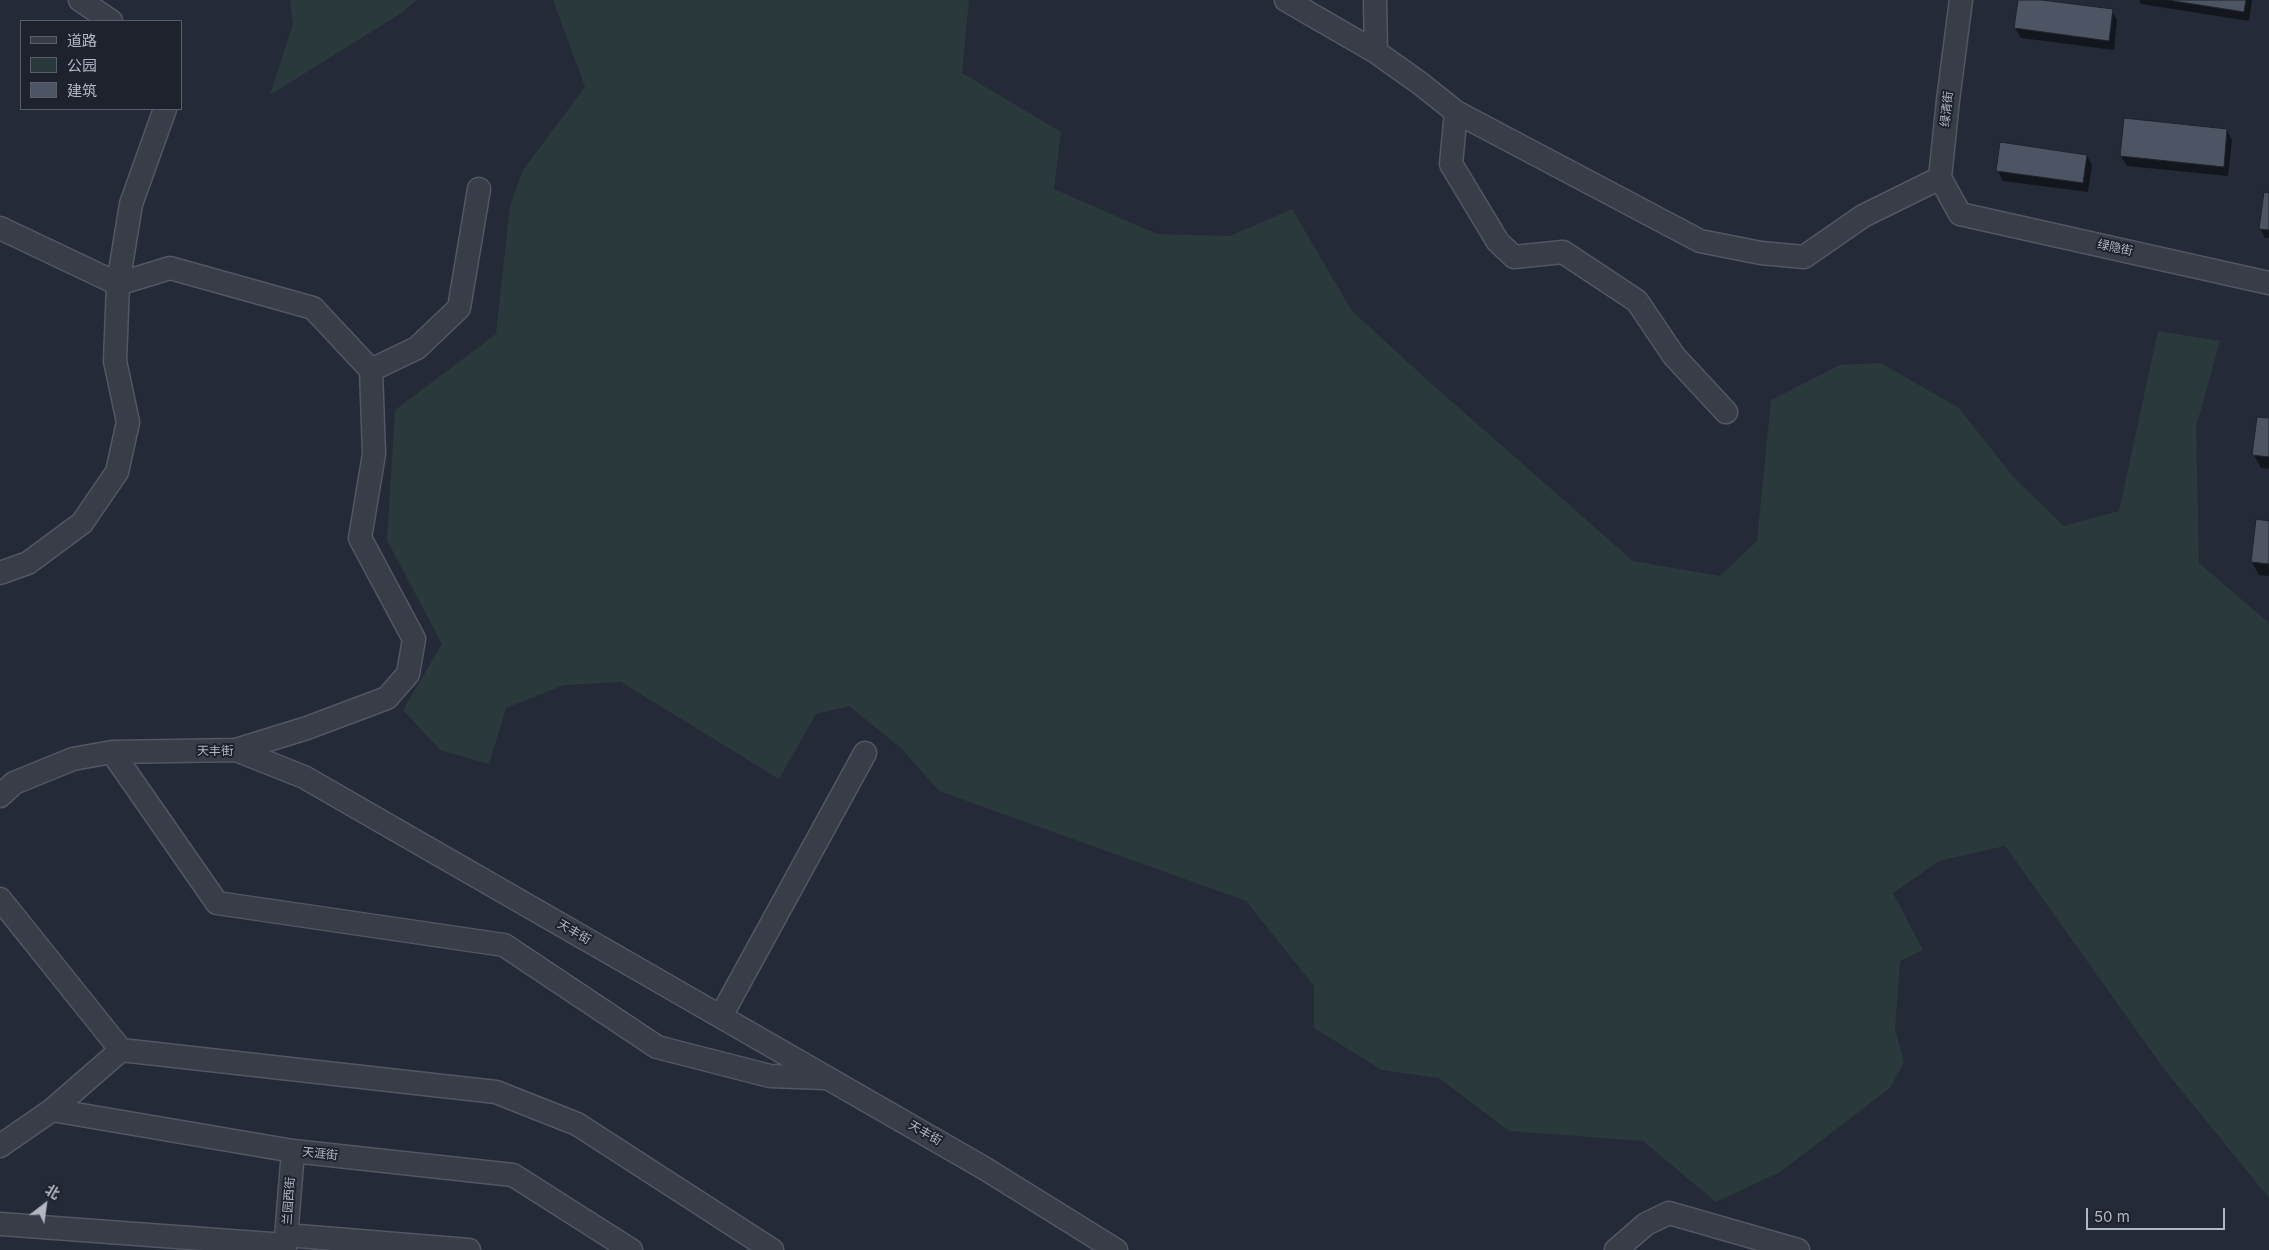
<!DOCTYPE html>
<html>
<head>
<meta charset="utf-8">
<style>
	body { margin:0 }
	#map { position:relative; width:2269px; height:1250px; overflow:hidden; background:#242a37; font-family:Inter,"Noto Sans SC",sans-serif }
	canvas { display:block }
	.legend { position:absolute; left:20px; top:20px; width:162px; height:90px; box-sizing:border-box; background:#1d222d; border:1px solid #595e69; margin:0; padding:6px 9px; list-style:none; font-size:15px; color:#b3b7c4 }
	.legend li { display:flex; align-items:center; gap:10px; height:25px }
	.legend b { width:25px; border:1px solid #595e69 }
	.north { position:absolute; left:20px; top:1180px; width:50px; height:50px; -webkit-text-stroke:4px #1d222d; paint-order:stroke; rotate:30deg; font-size:14px; font-weight:700; line-height:20px; text-align:center; color:#b3b7c4 }
	.north::after { content:''; display:block; margin:auto; width:18px; height:22px; background:#b3b7c4; clip-path:polygon(50% 0,100% 100%,50% 72%,0 100%) }
	.scale { position:absolute; left:2086px; top:1208px; width:139px; height:22px; box-sizing:border-box; border:2px solid #b3b7c4; border-top:0; padding-left:6px; font-size:15px; line-height:18px; white-space:nowrap; color:#b3b7c4; -webkit-text-stroke:4px #1d222d; paint-order:stroke }
</style>
</head>
<body>
<div id="map">
<canvas width="2269" height="1250"></canvas>
<ul class="legend">
<li><b style="height:6px;background:#383d48"></b>道路</li>
<li><b style="height:14px;background:#2a3a3c"></b>公园</li>
<li><b style="height:14px;background:#4d5463"></b>建筑</li>
</ul>
<div class="north">北</div>
<div class="scale">50 m</div>
</div>
<script>
const ctx = document.querySelector('canvas').getContext('2d');
ctx.lineJoin = 'round';
function paint(path, color) { ctx.fillStyle = color; ctx.fill(path, 'evenodd'); }
const toPath = rows => new Path2D(rows.map(r => 'M' + r).join(''));
function stroke(path, color, width, dash) { ctx.strokeStyle = color; ctx.lineWidth = width; ctx.lineCap = dash ? 'butt' : 'round'; ctx.setLineDash(dash || []); ctx.stroke(path); }
function label(font, color, halo, rows, align = 'center') {
  ctx.font = font + ' Inter,"Noto Sans SC",sans-serif'; ctx.lineWidth = 4; ctx.setLineDash([]); ctx.textBaseline = 'middle'; ctx.strokeStyle = halo; ctx.fillStyle = color; for (const [text, x, y, turn = 0] of rows) {
    ctx.save(); ctx.translate(x, y); ctx.rotate((+turn || 0) * Math.PI / 180); ctx.textAlign = isNaN(turn) ? turn : align; if (halo) ctx.strokeText(text, 0, 0); ctx.fillText(text, 0, 0); ctx.restore();
  }
}
const green = toPath([
	[290,0,417,0,400,14,270,95,293,24],
	[553,0,969,0,962,73,1061,132,1054,189,1157,234,1230,236,1292,209,1352,311,1425,378,1633,561,1720,576,1757,541,1771,400,1840,365,1881,363,1959,408,2015,479,2064,526,2119,511,2158,331,2220,341,2196,427,2199,563,2269,623,2269,1198,2164,1069,2005,846,1939,861,1893,893,1923,950,1900,961,1895,1029,1904,1062,1890,1088,1780,1172,1716,1202,1643,1141,1509,1131,1439,1078,1382,1070,1314,1028,1314,986,1246,901,939,791,902,749,849,706,816,714,779,779,621,682,564,685,506,708,489,764,440,750,403,710,442,644,387,540,395,410,496,334,510,206,523,170,585,87]
]);
const shadow = toPath([
	[2019,0,2033,0,2112,11,2117,20,2114,50,2021,38,2015,28],
	[2139,0,2252,0,2249,21,2141,4],
	[2227,130,2232,140,2228,176,2127,166,2121,156],
	[2087,156,2092,165,2088,192,2003,181,1998,171],
	[2269,194,2269,238,2265,238,2260,228],
	[2269,419,2269,469,2261,468,2254,455],
	[2269,522,2269,576,2259,575,2252,562]
]);
const building = toPath([
	[2018,0,2042,0,2113,9,2109,41,2014,28,2018,0],
	[2167,0,2246,0,2244,12,2167,0],
	[2124,118,2227,129,2224,167,2120,156,2124,118],
	[2000,142,2087,155,2083,183,1996,171,2000,142],
	[2264,192,2269,193,2269,230,2259,229,2264,192],
	[2257,417,2269,418,2269,457,2252,455,2257,417],
	[2256,519,2269,521,2269,564,2251,562,2256,519]
]);
const minor = toPath([
	[80,0,111,21],
	[1286,0,1376,52,1421,84,1456,112,1700,241,1761,253,1804,257,1863,216,1940,178],
	[1375,0,1376,52],
	[1961,0,1948,100,1940,178,1960,214,2269,283],
	[1456,112,1451,164,1498,242,1514,257,1563,252,1637,301,1674,356,1726,412],
	[0,228,118,284,170,268,313,308,371,370,374,454,360,538,414,639,408,674,387,698,307,728,236,750],
	[371,370,417,348,459,308,479,189],
	[0,573,28,563,82,523,117,472,128,422,115,361,118,284,131,204,165,109],
	[112,752,217,903,504,945,657,1047,770,1076,825,1078],
	[0,796,14,783,73,759,112,752,236,750,304,777,984,1168,1116,1250],
	[0,899,121,1050,496,1092,577,1124,772,1250],
	[721,1016,865,753],
	[52,1110,121,1050],
	[0,1146,52,1110,293,1151,513,1175,631,1250],
	[0,1224,285,1245],
	[286,1235,469,1250],
	[285,1250,293,1151],
	[1616,1250,1646,1224,1669,1213,1798,1250]
]);
const streetNames = [
	["绿清街",1947,109,-84],
	["绿隐街",2115,248,12],
	["天丰街",215,751],
	["天丰街",574,932,30],
	["天丰街",925,1133,30],
	["天涯街",320,1154,6],
	["兰园西街",289,1201,-86]
];
paint(green, '#2a3a3c');
paint(shadow, '#0007');
paint(building, '#4d5463');
stroke(building, '#1f242f', 1);
stroke(minor, '#535763', 25);
stroke(minor, '#383d48', 22);
label('12px', '#b3b7c4', '#1d222d', streetNames);
</script>
</body>
</html>
